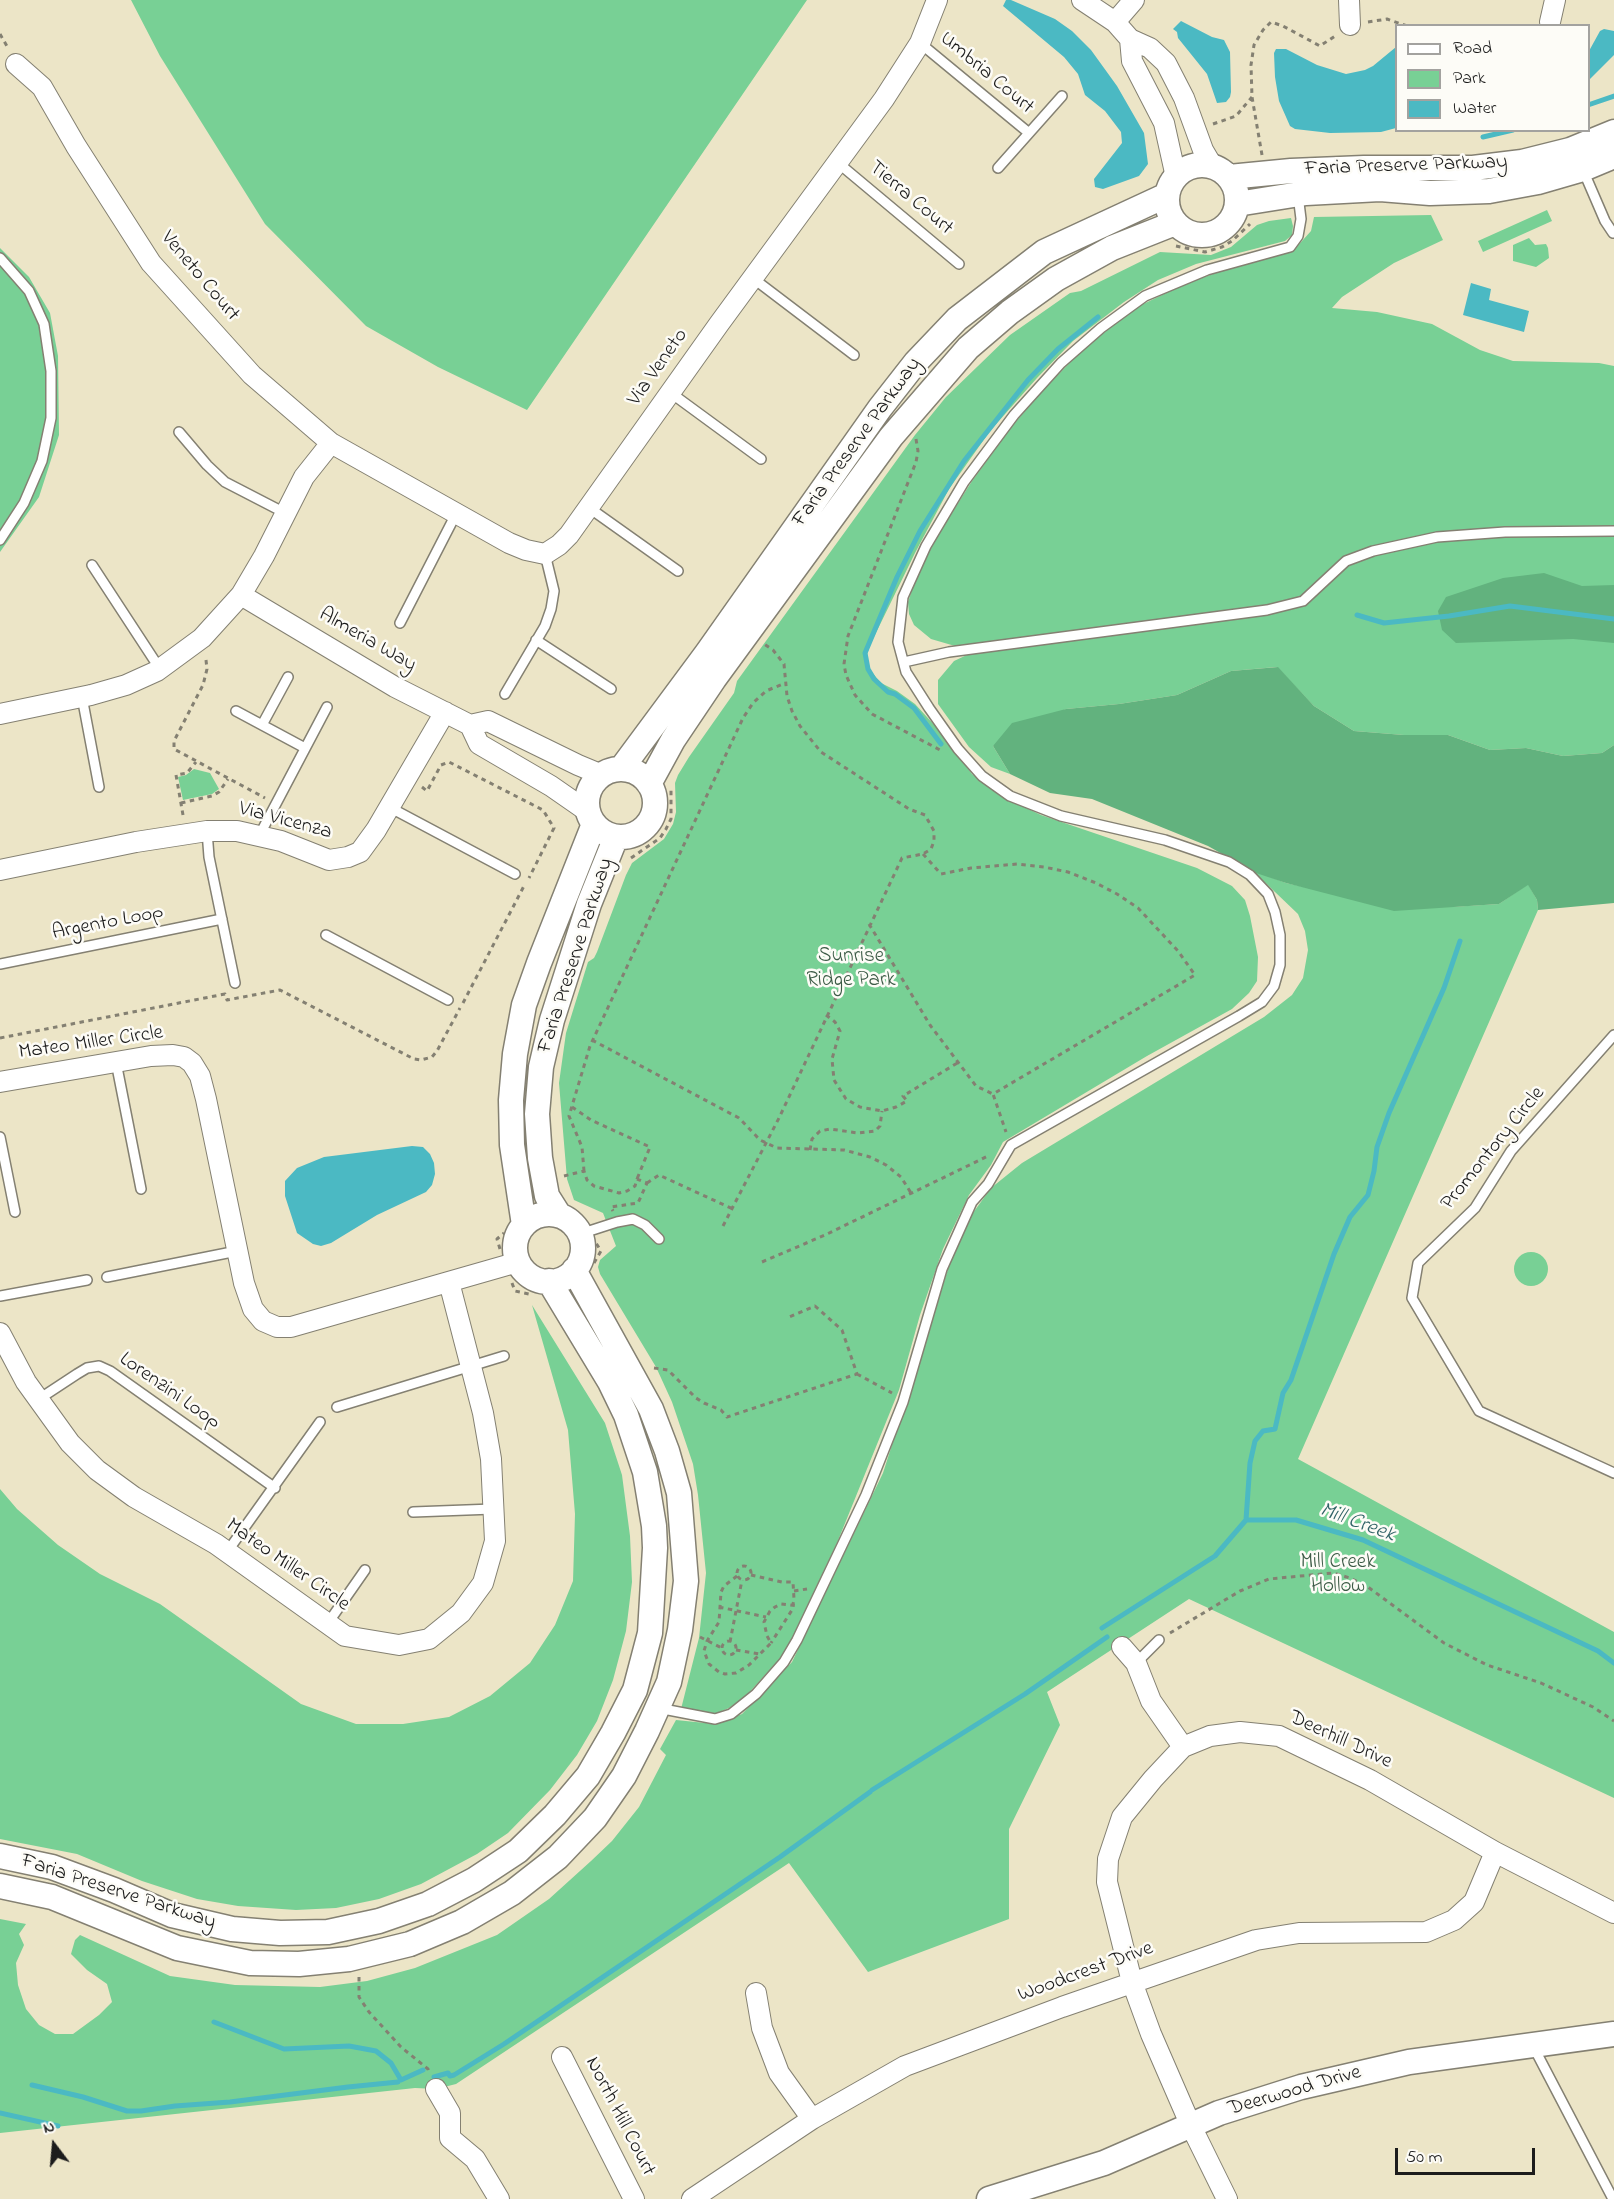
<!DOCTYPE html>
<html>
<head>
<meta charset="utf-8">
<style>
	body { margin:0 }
	#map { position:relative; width:1614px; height:2199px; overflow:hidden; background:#ece5c7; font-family:"Indie Flower",sans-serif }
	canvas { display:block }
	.legend { position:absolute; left:1395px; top:24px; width:195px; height:108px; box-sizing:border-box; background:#fdfcf7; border:2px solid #a3a29f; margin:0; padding:8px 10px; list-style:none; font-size:18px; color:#1c1c1c }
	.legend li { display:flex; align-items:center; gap:12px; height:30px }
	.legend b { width:30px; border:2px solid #a3a29f }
	.north { position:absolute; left:24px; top:2115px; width:60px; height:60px; -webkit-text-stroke:4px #fdfcf7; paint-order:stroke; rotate:344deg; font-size:16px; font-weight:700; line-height:24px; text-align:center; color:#1c1c1c }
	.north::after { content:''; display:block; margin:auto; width:21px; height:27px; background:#1c1c1c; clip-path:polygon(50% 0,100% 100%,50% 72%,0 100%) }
	.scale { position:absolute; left:1395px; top:2148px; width:140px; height:27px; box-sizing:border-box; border:3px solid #1c1c1c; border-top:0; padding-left:8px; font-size:18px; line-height:21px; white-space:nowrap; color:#1c1c1c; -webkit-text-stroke:4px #fdfcf7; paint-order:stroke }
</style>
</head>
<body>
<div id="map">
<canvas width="1614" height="2199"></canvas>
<ul class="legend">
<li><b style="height:8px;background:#fff"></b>Road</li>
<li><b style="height:16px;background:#78d095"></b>Park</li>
<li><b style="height:16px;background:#4bb9c3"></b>Water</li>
</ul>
<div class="north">N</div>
<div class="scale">50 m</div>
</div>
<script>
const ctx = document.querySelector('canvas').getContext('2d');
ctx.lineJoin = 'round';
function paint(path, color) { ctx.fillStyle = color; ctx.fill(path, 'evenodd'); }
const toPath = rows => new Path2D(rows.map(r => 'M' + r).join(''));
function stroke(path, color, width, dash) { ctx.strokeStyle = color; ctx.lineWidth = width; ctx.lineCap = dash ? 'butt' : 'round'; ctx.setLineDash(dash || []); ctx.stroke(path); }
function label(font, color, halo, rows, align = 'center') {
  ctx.font = font + ' "Indie Flower",sans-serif'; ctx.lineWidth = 5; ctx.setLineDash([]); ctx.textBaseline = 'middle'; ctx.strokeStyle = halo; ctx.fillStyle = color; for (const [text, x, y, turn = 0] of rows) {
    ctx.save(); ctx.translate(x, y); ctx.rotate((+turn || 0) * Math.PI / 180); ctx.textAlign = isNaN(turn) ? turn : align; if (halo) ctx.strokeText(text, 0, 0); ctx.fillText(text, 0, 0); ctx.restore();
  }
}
const green = toPath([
	[131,0,807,0,527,410,438,367,366,326,265,224,160,56],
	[1547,210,1552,221,1483,252,1478,241],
	[1431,215,1443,240,1394,263,1342,297,1332,308,1377,312,1432,324,1480,350,1513,361,1599,363,1614,366,1614,745,1602,753,1563,756,1526,748,1490,750,1448,735,1404,735,1354,731,1314,706,1277,667,1231,671,1177,695,1119,704,1066,709,993,746,1010,774,991,767,969,747,938,704,938,680,954,661,969,654,968,644,955,646,931,639,914,625,909,614,908,602,917,575,938,535,972,481,1013,425,1046,387,1083,349,1137,307,1185,284,1238,265,1293,251,1311,231,1314,217],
	[1291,218,1293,226,1292,235,1285,241,1196,264,1158,280,1124,302,1073,341,1037,378,990,431,949,489,915,553,870,645,866,658,870,670,881,683,897,691,915,704,938,729,972,774,999,795,1041,815,1197,868,1232,886,1245,900,1250,916,1258,957,1257,981,1249,993,1232,1009,1147,1056,1003,1142,991,1165,969,1195,943,1249,920,1315,899,1390,837,1543,785,1653,746,1696,729,1708,717,1713,700,1713,681,1709,699,1638,706,1573,698,1495,693,1464,672,1402,656,1367,600,1274,598,1267,600,1260,616,1246,603,1213,574,1200,567,1179,559,1083,566,1033,588,962,594,958,597,952,626,875,632,863,664,839,673,824,676,812,675,783,678,775,689,757,734,693,737,681,915,435,946,397,1010,335,1070,293,1081,291,1160,252,1211,255,1231,247,1257,225,1269,221],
	[1529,238,1535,245,1546,244,1548,248,1549,258,1536,267,1513,261,1513,245],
	[0,248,29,277,50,313,58,356,59,435,39,497,0,552],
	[194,769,210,773,219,789,212,794,183,800,178,777,186,775],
	[1252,870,1286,883,1327,892,1451,907,1499,904,1528,884,1537,900,1538,910,1298,1459,1614,1632,1614,1798,1189,1599,1047,1692,1060,1725,1009,1829,1009,1919,868,1972,789,1863,456,2084,436,2089,415,2088,0,2133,0,1919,26,1924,19,1934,24,1945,16,1963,18,1985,26,2009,39,2025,55,2034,73,2034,99,2015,112,2002,107,1984,87,1970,71,1954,75,1940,80,1935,170,1976,235,1985,320,1987,367,1981,415,1968,497,1935,549,1899,591,1861,612,1841,639,1807,666,1755,660,1749,676,1720,715,1724,742,1714,792,1662,883,1473,949,1266,970,1217,991,1188,1022,1163,1264,1017,1292,995,1303,978,1308,950,1305,931,1298,914],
	'1514 1269a17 17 0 1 1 34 0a17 17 0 1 1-34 0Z',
	[532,1305,605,1423,622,1475,630,1536,632,1582,626,1631,613,1680,597,1721,577,1755,550,1790,508,1833,477,1854,421,1884,379,1899,336,1908,296,1910,238,1906,197,1899,142,1881,77,1854,0,1839,0,1489,17,1509,58,1545,100,1574,160,1604,301,1704,356,1724,403,1724,449,1717,490,1696,530,1663,555,1625,573,1581,575,1514,568,1430]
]);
const forest = toPath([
	[1544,573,1582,586,1614,585,1614,643,1573,639,1456,643,1442,630,1438,611,1446,597,1503,578],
	[1278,667,1314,706,1354,731,1404,735,1448,735,1490,750,1526,748,1563,756,1602,753,1614,745,1614,903,1538,910,1537,900,1528,885,1499,904,1394,911,1286,883,1256,873,1208,846,1092,799,1050,793,1010,774,993,746,1012,723,1066,709,1119,704,1177,695,1231,671]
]);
const water = toPath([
	[1006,0,1011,0,1055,19,1072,31,1091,50,1117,86,1144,133,1148,164,1139,176,1103,189,1095,187,1094,179,1122,143,1121,132,1105,111,1085,95,1078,74,1064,57,1003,6],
	[1181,21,1212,37,1224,40,1230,52,1231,92,1230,97,1226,102,1217,103,1207,74,1178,38,1177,32,1173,29],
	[1604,29,1614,31,1614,55,1589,80,1589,51,1600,31],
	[1396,47,1396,128,1381,132,1330,133,1295,129,1290,126,1279,101,1275,77,1274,53,1276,49,1286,49,1317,65,1346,74,1365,70,1373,66],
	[1471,283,1491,289,1489,300,1529,311,1524,332,1463,315],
	[412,1146,423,1147,430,1154,434,1163,435,1174,432,1185,426,1192,377,1215,331,1243,321,1246,313,1244,297,1233,285,1196,285,1181,297,1168,324,1157]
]);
const stream = toPath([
	[1588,105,1614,96],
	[1483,137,1513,130],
	[1357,615,1384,623,1449,616,1510,606,1614,619],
	[941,744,914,708,895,694,888,692,874,679,868,669,865,653,897,577,920,531,964,461,1028,380,1058,349,1098,317],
	[1246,1520,1250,1463,1255,1441,1263,1431,1275,1429,1283,1393,1291,1380,1334,1254,1350,1217,1368,1195,1374,1171,1377,1147,1389,1113,1444,988,1460,941],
	[1102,1628,1215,1556,1246,1520,1296,1520,1363,1540,1598,1651,1614,1663],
	[872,1790,1025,1694,1107,1637],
	[214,2022,284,2049,349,2046,376,2051,391,2063,401,2080,423,2070],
	[434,2077,448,2073,450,2076,454,2075,504,2044,780,1857,870,1792],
	[32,2085,83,2097,127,2111,141,2111,175,2106,230,2102,348,2087,398,2082],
	[0,2113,58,2126]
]);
const path = toPath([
	[1368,22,1387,19,1407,26],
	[0,34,8,48],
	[1213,124,1236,116,1252,97],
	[1262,155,1252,97,1251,65,1254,45,1263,30,1271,22,1283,26,1320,46,1335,36],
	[1176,246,1205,252,1222,247,1232,241,1250,224],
	[916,439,918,451,916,462,848,636,844,664,846,675,855,695,872,714,942,751],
	[206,660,207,669,203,685,174,741,174,749,265,798],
	[422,787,427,791,441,765,449,762,543,810,554,828,529,878],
	[181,803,212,796,219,792,228,779],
	[183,815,176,775,187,773,196,762],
	[923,854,941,874,971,868,1017,864,1044,867,1068,872,1096,883,1117,894,1138,908,1178,951,1195,975,993,1094,1006,1132],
	[631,858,660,838,666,829,671,819,671,787],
	[869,924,930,1025,976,1086,993,1094],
	[463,1003,525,884],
	[826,1015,835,1022,840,1031,832,1059,834,1080,846,1099,860,1107,882,1111,896,1107,907,1101,903,1096,959,1062],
	[0,1038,225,994,227,1000,280,990,414,1059,421,1060,432,1057,437,1051,460,1008],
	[592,1040,739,1118,760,1140,777,1148,844,1150,870,1157,886,1165,901,1177,911,1193],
	[572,1107,591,1120,650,1147,637,1179],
	[810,1150,812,1139,820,1131,830,1129,858,1133,875,1131,880,1126,882,1111],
	[584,1171,582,1147,569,1116,590,1046,743,718,753,703,766,691,785,683],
	[564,1176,584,1171,587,1180,594,1186,619,1193,627,1191,635,1186,637,1179,647,1183,638,1203,611,1207,613,1211],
	[647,1183,659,1175,733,1209],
	[723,1226,779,1118,902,858,923,854,931,849,934,841,934,831,925,815,909,809,821,752,800,726,792,711,787,696,784,664,773,650,764,644],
	[500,1249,497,1239,504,1233],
	[762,1262,825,1235,988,1156],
	[594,1263,601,1251,596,1243],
	[512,1283,515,1291,533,1295],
	[654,1368,668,1370,696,1398,704,1403,721,1410,727,1417,857,1374,842,1330,815,1306,787,1318],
	[857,1374,892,1393],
	'737 1573a7 7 0 1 1 14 0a7 7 0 1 1-14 0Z',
	[751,1575,782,1582,793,1582,794,1599,792,1610,771,1643],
	[737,1576,724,1586,721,1592,719,1622,707,1641,704,1651,709,1664,719,1672,725,1674,736,1673,749,1665,771,1643,767,1636,764,1622,770,1611,775,1607,781,1604,799,1606],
	[794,1591,807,1589],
	[719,1607,766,1617],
	[1170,1633,1240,1591,1269,1579,1333,1573,1350,1578,1368,1587,1444,1643,1487,1665,1541,1683,1593,1707,1614,1721],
	[700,1637,722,1648],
	'722 1648a7 7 0 1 1 14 0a7 7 0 1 1-14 0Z',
	[730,1642,742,1580],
	[736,1650,760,1654],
	[359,1977,359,1997,369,2012,401,2047,428,2069,429,2073]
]);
const service = toPath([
	[920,43,1029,133],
	[837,162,959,264],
	[998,168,1062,96],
	[1583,170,1605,221,1613,233],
	[0,258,29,291,44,324,51,371,51,418,42,461,24,503,0,540],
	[754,279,854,355],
	[671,393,761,459],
	[179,432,207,465,225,482,285,513],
	[588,507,678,571],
	[92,565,160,669],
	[400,623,456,514],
	[536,640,611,689],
	[904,662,949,652,1267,610,1303,601,1346,561,1373,551,1437,537,1505,532,1614,531],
	[505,694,545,626,551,609,554,591,545,554],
	[82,697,99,787],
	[236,711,305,748],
	[262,725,288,677],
	[389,807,515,874],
	[207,831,209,857,235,983],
	[259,836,327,707],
	[326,935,448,1000],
	[0,964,222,919],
	[1614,1035,1511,1151,1475,1208,1418,1263,1412,1298,1479,1411,1614,1473],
	[116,1062,141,1189],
	[0,1137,15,1212],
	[580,1234,617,1222,633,1219,645,1225,659,1239],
	[107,1277,237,1251],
	[0,1296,87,1280],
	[39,1399,77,1374,87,1368,99,1366,110,1371,275,1488],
	[337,1407,504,1356],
	[413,1512,493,1509],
	[227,1552,320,1422],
	[328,1623,365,1570],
	[1136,1663,1159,1640],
	[658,1708,715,1719,731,1714,756,1694,784,1662,797,1640,866,1495,903,1402,942,1269,972,1202,988,1184,1011,1145,1239,1016,1262,1002,1274,986,1280,965,1280,935,1275,912,1268,894,1250,875,1229,862,1165,840,1061,816,1010,796,982,776,958,749,929,708,906,672,898,642,903,597,926,546,964,482,1014,415,1061,363,1101,328,1145,296,1207,270,1290,247,1298,236,1301,219,1298,195],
	[1533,2046,1613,2199]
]);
const minor = toPath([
	[1082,0,1115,22,1130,39,1150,48,1166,63,1184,98,1203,150,1213,167],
	[1349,0,1350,25],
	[1115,22,1134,0],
	[1550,22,1555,0],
	[1130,39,1132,61,1164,123,1176,177],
	[16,64,42,87,76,146,151,263,252,375,331,443,509,543,526,550,545,554,559,545,569,535,719,324,884,99,920,43,937,0],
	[241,595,395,687,470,725,479,744,551,786,587,811],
	[0,714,91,695,126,685,157,671,202,638,241,595,264,556,304,477,331,443],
	[470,725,488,721,578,765,602,775],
	[0,870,136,842,207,831,237,831,281,841,329,860,348,857,360,852,376,830,445,712],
	[0,1082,151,1056,173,1055,184,1057,192,1063,200,1076,206,1099,244,1283,253,1309,263,1321,277,1327,291,1327,518,1262],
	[0,1333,26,1382,70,1443,97,1470,134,1497,216,1544,345,1636,399,1645,429,1639,461,1613,483,1583,495,1541,491,1459,483,1413,449,1282],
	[1122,1647,1136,1663,1151,1701,1183,1747],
	[756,1993,762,2028,779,2073,812,2119],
	[562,2057,634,2199],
	[436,2089,450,2113,450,2138,475,2159,499,2199],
	[692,2199,812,2119,905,2066,1062,2007,1256,1940,1299,1933,1426,1932,1454,1920,1474,1902,1495,1852],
	[1227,2199,1191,2126,1151,2034,1132,1982,1107,1882,1108,1859,1122,1817,1153,1779,1183,1747,1210,1736,1240,1732,1279,1736,1370,1780,1495,1852,1614,1913]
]);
const tertiary = toPath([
	'1167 200a35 35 0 1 1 70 0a35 35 0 1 1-70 0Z',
	[1229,177,1291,171,1364,168,1473,168,1522,162,1570,150,1614,132],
	[1237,204,1306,193,1380,189,1430,193,1489,191,1538,182,1583,169,1614,156],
	[621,769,707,653,880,408,916,362,957,319,1044,252,1167,195],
	'587 803a34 34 0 1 1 68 0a34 34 0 1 1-68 0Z',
	[649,784,673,740,714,679,891,437,968,348,1010,312,1056,279,1112,248,1175,223],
	'515 1248a34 34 0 1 1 68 0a34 34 0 1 1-68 0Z',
	[559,1215,547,1196,540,1158,537,1114,541,1067,552,1020,568,970,589,904,616,837],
	[524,1225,512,1145,511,1100,515,1054,524,1005,539,963,594,824],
	[0,1856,52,1867,114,1890,172,1915,232,1929,280,1933,328,1932,379,1921,428,1904,474,1880,518,1851,555,1815,588,1776,613,1733,635,1690,650,1633,655,1548,654,1526,645,1472,626,1415,610,1382,549,1281],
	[0,1886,52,1897,177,1948,250,1963,299,1964,349,1959,410,1944,462,1922,512,1893,558,1857,595,1818,624,1776,647,1731,669,1682,680,1630,686,1581,679,1493,667,1451,651,1409,574,1270],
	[989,2199,1104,2163,1219,2113,1301,2087,1409,2062,1614,2034]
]);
const streetNames = [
	["Umbria Court",986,74,40],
	["Faria Preserve Parkway",1406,167,-2],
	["Tierra Court",910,199,40],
	["Veneto Court",199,277,50],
	["Via Veneto",659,368,-55],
	["Faria Preserve Parkway",858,443,-54],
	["Almeria Way",367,641,30],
	["Via Vicenza",285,822,15],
	["Argento Loop",108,924,-11],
	["Faria Preserve Parkway",577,956,-72],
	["Mateo Miller Circle",91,1044,-8],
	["Promontory Circle",1494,1149,-51],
	["Lorenzini Loop",169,1392,35],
	["Mateo Miller Circle",287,1566,35],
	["Deerhill Drive",1340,1741,25],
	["Faria Preserve Parkway",118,1893,18],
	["Woodcrest Drive",1086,1973,-20],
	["Deerwood Drive",1295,2092,-16],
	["North Hill Court",619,2117,63]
];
const parkNames = [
	["Sunrise",851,958],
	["Ridge Park",851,982],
	["Mill Creek",1338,1564],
	["Hollow",1338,1588]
];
const waterNames = [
	["Mill Creek",1357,1524,20]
];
paint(green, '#78d095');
paint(forest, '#62b27e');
paint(water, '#4bb9c3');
stroke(stream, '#4bb9c3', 5);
stroke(service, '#848072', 12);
stroke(minor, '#848072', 22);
stroke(tertiary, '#848072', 27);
stroke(path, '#848072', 3, [4.5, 4.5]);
stroke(service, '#fff', 9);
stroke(minor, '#fff', 20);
stroke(tertiary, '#fff', 24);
label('21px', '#1c1c1c', '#fdfcf7', streetNames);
label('21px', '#3c5b46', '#fdfcf7', parkNames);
label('italic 22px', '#316367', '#fdfcf7', waterNames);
</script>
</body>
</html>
